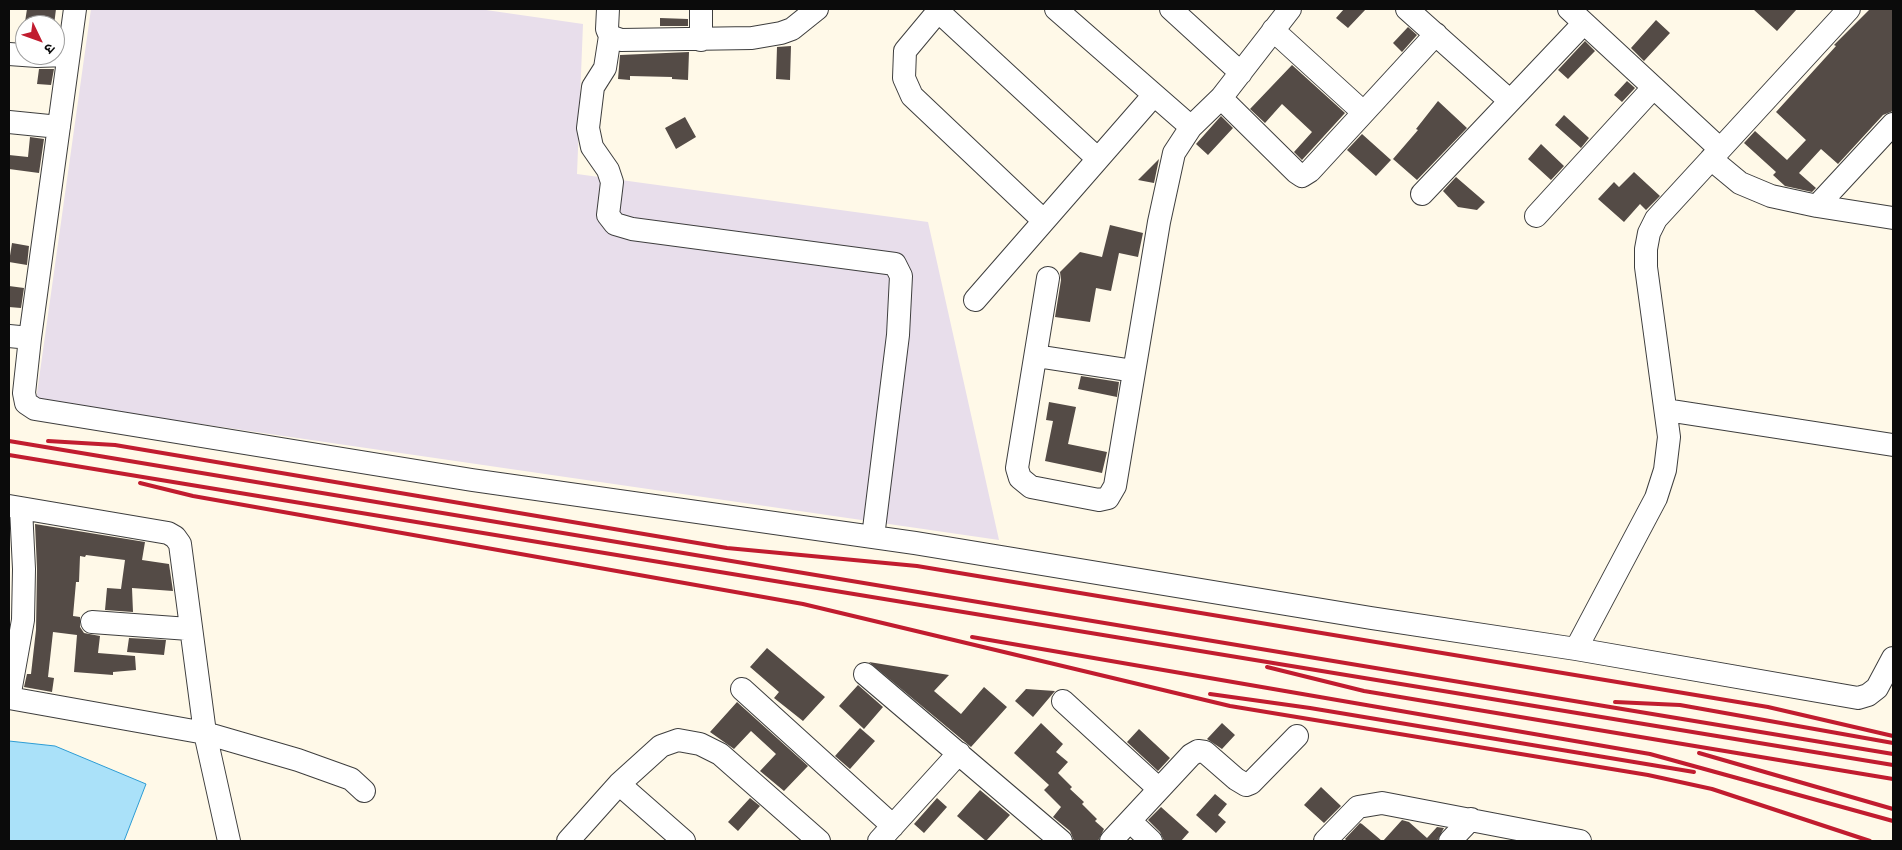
<!DOCTYPE html>
<html>
<head>
<meta charset="utf-8">
<style>
	body { margin:0 }
	#map { position:relative; width:1902px; height:850px; overflow:hidden; background:#fff9e8; font-family:Literata,"Noto Sans Devanagari",serif }
	canvas { display:block }
	.frame { position:absolute; inset:0; border:10px solid #0b0b0b; pointer-events:none }
	.north { position:absolute; left:15px; top:15px; width:50px; height:50px; box-sizing:border-box; background:#fff; border:1px solid #9d9d9d; border-radius:50%; rotate:132deg; font-size:14px; font-weight:700; line-height:20px; text-align:center; color:#0b0b0b }
	.north::after { content:''; display:block; margin:auto; width:18px; height:22px; background:#c11c2f; clip-path:polygon(50% 0,100% 100%,50% 72%,0 100%) }
</style>
</head>
<body>
<div id="map">
<canvas width="1902" height="850"></canvas>
<div class="frame"></div>
<div class="north">उ</div>
</div>
<script>
const ctx = document.querySelector('canvas').getContext('2d');
ctx.lineJoin = 'round';
function paint(path, color) { ctx.fillStyle = color; ctx.fill(path, 'evenodd'); }
const toPath = rows => new Path2D(rows.map(r => 'M' + r).join(''));
function stroke(path, color, width, dash) { ctx.strokeStyle = color; ctx.lineWidth = width; ctx.lineCap = dash ? 'butt' : 'round'; ctx.setLineDash(dash || []); ctx.stroke(path); }
const industrial = toPath([
	[91,9,479,9,583,24,577,174,928,222,999,540,36,400]
]);
const water = toPath([
	[9,741,55,746,146,784,124,841,9,841,9,741]
]);
const building = toPath([
	[27,9,56,9,54,25,25,22],
	[1344,9,1366,9,1348,28,1336,18],
	[1753,9,1797,9,1777,31],
	[1870,9,1893,9,1893,111,1883,115,1838,164,1821,149,1799,173,1816,188,1812,192,1785,186,1773,175,1776,172,1744,143,1755,131,1787,160,1806,140,1776,112,1836,46,1834,45],
	[660,18,688,19,688,26,660,26],
	[1656,20,1670,33,1644,61,1631,48],
	[1408,27,1417,35,1402,52,1393,43],
	[1585,41,1595,51,1568,79,1558,70],
	[791,46,790,80,776,79,777,47],
	[689,52,688,80,672,79,672,77,630,76,630,80,618,79,620,55],
	[1292,65,1345,113,1302,160,1294,152,1312,132,1282,104,1265,123,1250,109],
	[39,69,54,69,51,85,37,84],
	[1627,81,1635,88,1622,102,1614,95],
	[1438,101,1467,128,1417,180,1393,159,1418,130,1416,129],
	[1564,115,1589,138,1581,148,1555,125],
	[1221,116,1233,128,1208,155,1196,144],
	[685,117,696,137,676,149,665,128],
	[1362,134,1391,160,1376,176,1347,150],
	[30,137,44,139,39,173,9,169,9,155,28,157],
	[1541,144,1564,166,1551,180,1528,159],
	[1159,159,1154,183,1138,180],
	[1634,172,1660,196,1646,210,1640,204,1624,222,1598,199,1614,182,1619,187],
	[1456,177,1485,202,1477,210,1458,207,1443,191],
	[1110,225,1143,233,1138,257,1119,253,1111,291,1096,288,1090,322,1055,317,1061,280,1060,272,1080,252,1102,257],
	[12,243,29,246,27,265,9,262],
	[9,286,24,288,21,308,9,307],
	[1081,376,1119,382,1117,397,1078,389],
	[1049,402,1076,407,1068,444,1107,452,1102,473,1045,461,1053,421,1046,420],
	[35,524,145,542,142,560,169,564,173,591,132,588,133,612,105,610,107,588,121,589,125,560,86,555,85,557,80,556,79,582,76,582,73,616,80,617,80,627,84,633,100,636,98,653,135,656,136,670,113,672,113,675,74,672,77,635,53,632,48,677,54,678,52,692,24,687,27,674,31,674,36,630,37,569],
	[129,638,166,640,164,655,127,652],
	[767,648,825,697,803,721,774,698,779,692,750,667],
	[869,662,949,675,934,691,961,714,984,687,1007,707,971,747],
	[858,685,883,707,864,729,839,706],
	[1026,689,1055,691,1033,717,1015,701],
	[737,702,808,766,784,791,760,771,776,754,751,731,734,749,710,732],
	[1041,723,1063,744,1056,752,1068,762,1058,773,1072,787,1070,789,1084,802,1082,804,1097,819,1095,821,1104,829,1098,841,1074,841,1070,831,1053,817,1061,807,1044,790,1049,785,1014,753],
	[1222,723,1235,735,1222,749,1207,739],
	[860,728,875,741,850,769,835,756],
	[1139,729,1170,758,1158,771,1127,742],
	[1321,787,1341,806,1324,823,1304,805],
	[980,790,1010,815,986,841,957,816],
	[1215,794,1227,804,1218,815,1226,822,1216,833,1196,815],
	[750,798,760,806,738,831,728,822],
	[937,798,947,807,924,833,914,824],
	[1161,807,1189,832,1181,841,1164,841,1160,832,1148,820],
	[1402,820,1409,822,1427,838,1437,827,1444,828,1437,841,1383,841],
	[1360,823,1362,824,1382,841,1347,841,1345,839]
]);
const minor = toPath([
	[75,9,30,338,24,393,26,403,35,409,472,480,915,543,1371,618,1576,649,1858,698,1868,695,1877,688,1893,658],
	[608,9,607,29,610,36,605,68,593,87,588,128,592,147,608,170,612,182,608,215,615,224,632,229,895,264,901,276,898,335,873,537],
	[940,9,905,51,904,78,912,96,1044,221],
	[1056,9,1191,127],
	[1171,9,1241,73],
	[1407,9,1509,100],
	[1569,9,1719,148],
	[938,11,1098,159],
	[1273,30,1363,112],
	[610,36,621,40,752,38,781,33,792,29,817,9],
	[701,40,701,9],
	[9,54,37,56,68,55],
	[1221,98,1296,172,1302,176,1310,171,1436,34],
	[9,122,59,127],
	[1711,159,1740,183,1771,196,1817,206,1893,218],
	[1422,194,1584,23],
	[1817,206,1893,124],
	[1536,216,1653,88],
	[1048,278,1017,468,1020,478,1031,487,1099,500,1108,498,1115,486,1159,222,1174,153,1191,127,1221,98,1290,9],
	[975,300,1153,96],
	[9,336,30,338],
	[1036,356,1134,371],
	[1666,410,1893,445],
	[9,506,168,533,175,537,180,544,205,733,229,841],
	[92,622,189,629],
	[1576,649,1656,498,1665,470,1669,437,1646,267,1646,249,1649,233,1656,219,1849,9],
	[865,674,1061,841],
	[742,689,893,826],
	[9,698,205,733,298,760,351,779,364,791],
	[9,698,23,620,24,569,21,508],
	[1063,701,1159,789],
	[619,784,684,841],
	[1130,821,1151,841],
	[568,841,619,784,661,746,678,740,700,744,720,754,819,841],
	[879,841,959,753],
	[1111,841,1191,755,1198,751,1205,752,1236,779,1246,785,1251,783,1297,736],
	[1325,841,1358,807,1382,803,1580,841],
	[1450,841,1471,819]
]);
const rail = toPath([
	[9,441,1893,754],
	[48,441,115,445,727,548,917,566,1768,707,1893,736],
	[9,455,1893,765],
	[140,483,193,496,803,604,1230,706,1648,775,1712,789,1870,841],
	[972,637,1650,754,1893,821],
	[1267,667,1364,691,1893,779],
	[1210,694,1310,708,1694,772],
	[1615,702,1680,705,1893,743],
	[1699,753,1893,809]
]);
paint(industrial, '#e8deeb');
paint(water, '#aae1f9');
stroke(water, '#2d9cd4', 1);
paint(building, '#544b46');
stroke(minor, '#3e3e3e', 24);
stroke(minor, '#fff', 22);
stroke(rail, '#c11c2f', 4);
</script>
</body>
</html>
